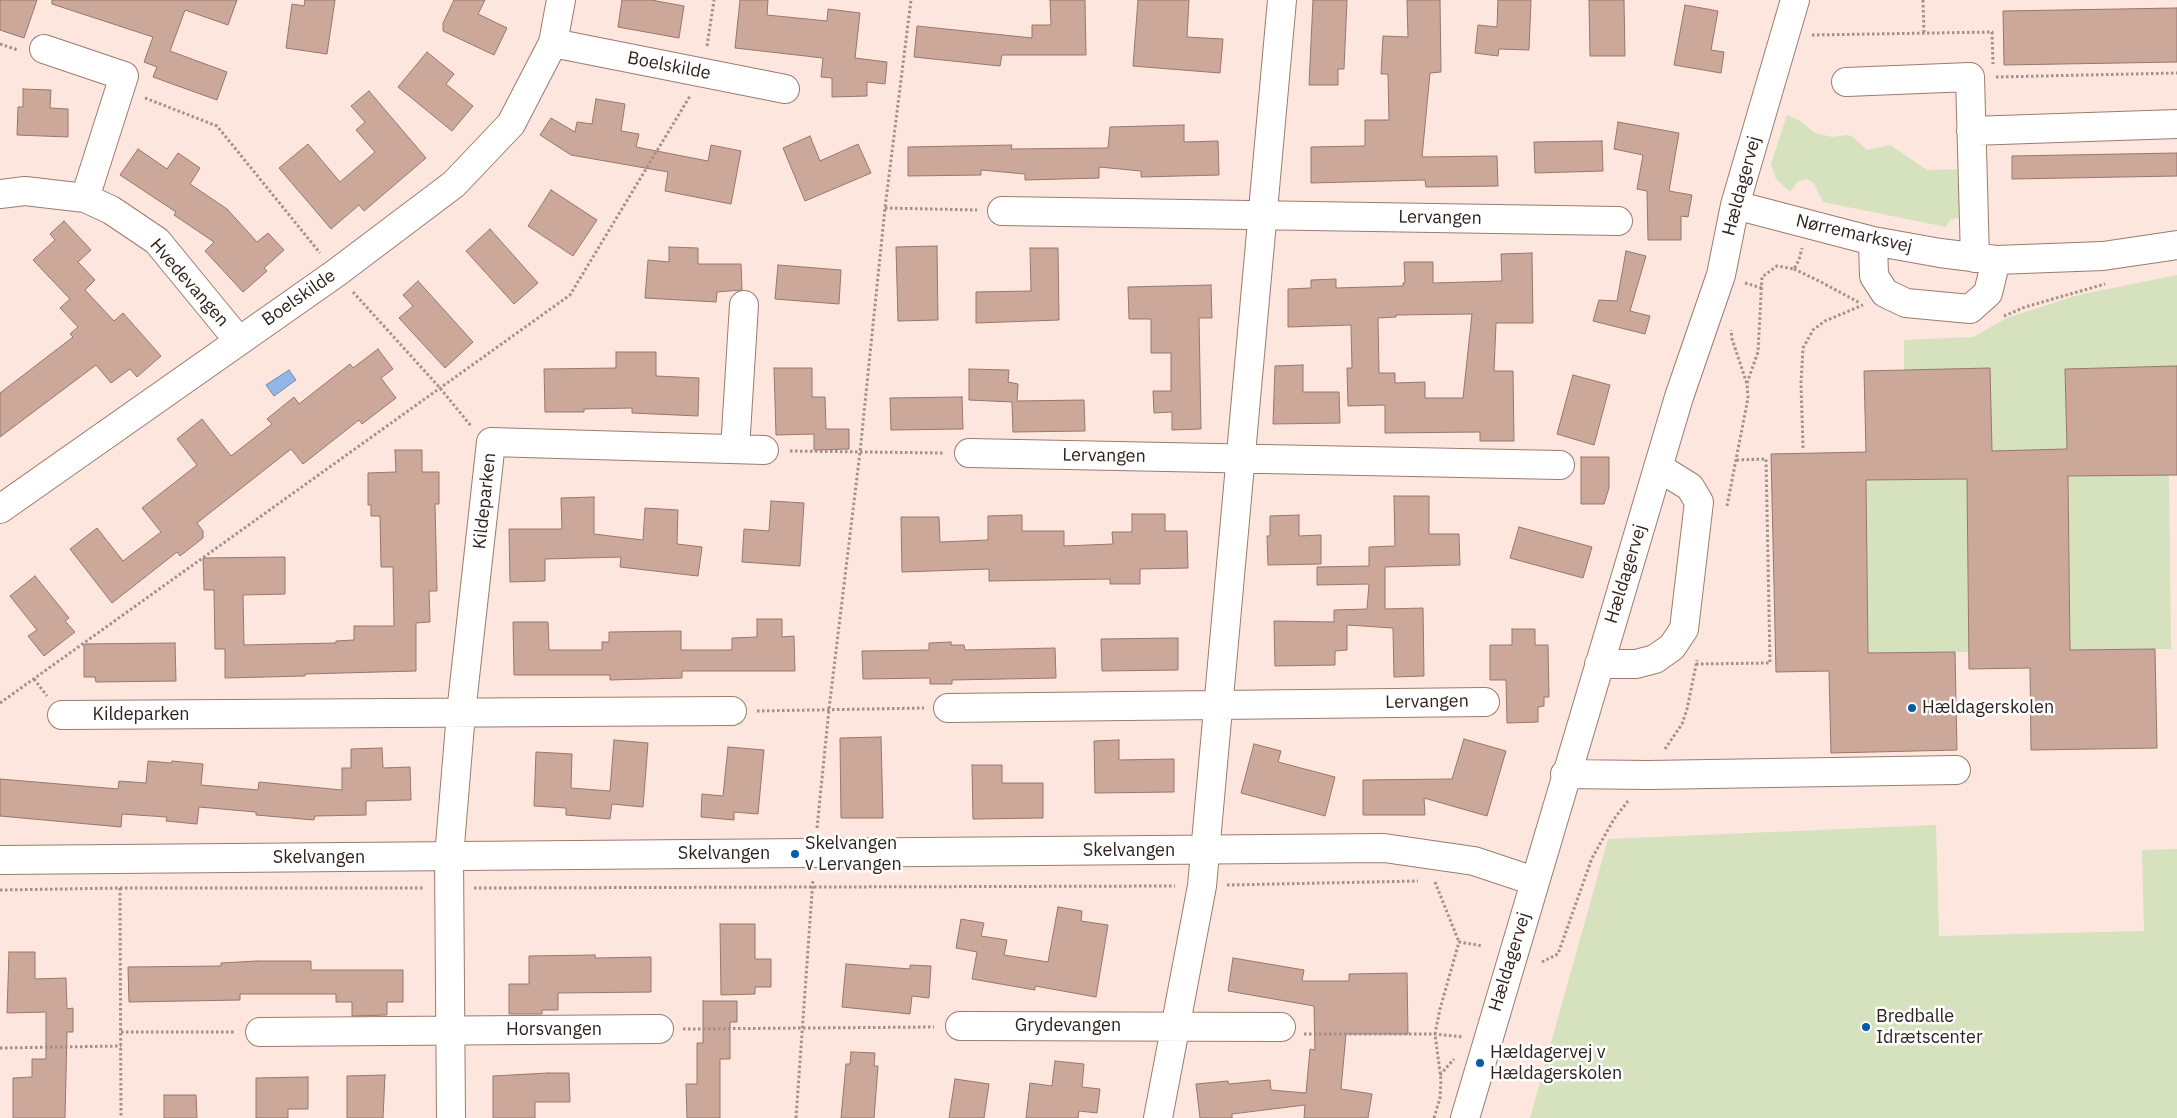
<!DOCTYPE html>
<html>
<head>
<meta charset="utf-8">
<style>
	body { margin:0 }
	canvas { display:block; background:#fde6dd }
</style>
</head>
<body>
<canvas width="2177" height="1118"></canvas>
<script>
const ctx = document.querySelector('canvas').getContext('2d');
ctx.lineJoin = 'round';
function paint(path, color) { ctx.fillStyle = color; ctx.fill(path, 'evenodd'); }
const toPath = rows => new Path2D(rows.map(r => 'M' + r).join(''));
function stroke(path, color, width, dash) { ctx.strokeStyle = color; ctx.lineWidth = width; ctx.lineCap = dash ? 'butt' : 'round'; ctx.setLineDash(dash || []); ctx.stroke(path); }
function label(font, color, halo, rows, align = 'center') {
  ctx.font = font + ' "IBM Plex Sans",sans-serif'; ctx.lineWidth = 5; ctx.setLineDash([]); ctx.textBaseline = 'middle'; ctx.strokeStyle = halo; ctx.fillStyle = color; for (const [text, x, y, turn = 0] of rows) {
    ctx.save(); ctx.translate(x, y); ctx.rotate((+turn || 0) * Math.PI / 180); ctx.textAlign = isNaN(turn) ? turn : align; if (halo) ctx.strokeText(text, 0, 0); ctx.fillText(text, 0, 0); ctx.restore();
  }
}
const green = toPath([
	[1787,115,1800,121,1815,133,1832,137,1847,135,1853,137,1867,150,1890,145,1927,170,1965,169,1967,215,1950,220,1946,227,1823,202,1814,183,1807,179,1798,181,1790,192,1776,179,1771,164],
	[2177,275,2177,366,2065,369,2067,449,1992,451,1990,369,1904,371,1904,340,1973,337,2007,318,2078,295],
	[2169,475,2171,649,2070,650,2068,476],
	[1967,479,1969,652,1868,653,1866,480],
	[1936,825,1939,936,2144,931,2142,850,2177,849,2177,1118,1530,1118,1608,839]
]);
const water = toPath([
	[289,370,296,380,274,396,266,385,289,370]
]);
const building = toPath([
	[0,0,37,0,24,38,0,30,0,0],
	[52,0,237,0,228,25,185,10,170,51,227,72,217,100,153,77,157,67,144,62,153,37,52,4,52,0],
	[305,0,335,0,327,54,286,48,292,4,304,6,305,0],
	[454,0,485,0,478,14,507,28,494,55,443,31,443,23,454,0],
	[622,0,651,0,684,6,679,38,618,27,622,0],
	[740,0,768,0,767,15,827,21,828,9,860,13,855,58,887,62,885,84,867,82,867,96,832,97,832,78,821,77,823,58,735,48,740,0],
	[1050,0,1085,0,1086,55,1002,55,1000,66,914,57,917,26,1032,38,1032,25,1051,25,1050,0],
	[1138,0,1189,0,1187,37,1223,39,1220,73,1133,66,1138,0],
	[1313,0,1347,0,1344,69,1338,69,1338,85,1309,85,1313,0],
	[1407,0,1440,0,1441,72,1430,73,1422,157,1497,156,1498,186,1426,187,1425,180,1311,183,1311,147,1365,146,1365,120,1389,120,1388,74,1381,74,1383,36,1408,37,1407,0],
	[1498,0,1531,0,1529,50,1499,49,1498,56,1475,53,1478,25,1497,27,1498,0],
	[1589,0,1624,0,1625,56,1590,56,1589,0],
	[1685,5,1718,11,1711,50,1724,52,1721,73,1674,65,1685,5],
	[2177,8,2177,62,2004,65,2003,11,2177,8],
	[427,52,454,74,446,84,473,106,452,131,398,87,427,52],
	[23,89,51,90,50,108,68,109,68,137,17,135,18,107,23,107,23,89],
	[369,91,426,158,364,211,359,205,331,229,279,168,308,144,340,182,375,152,356,130,365,122,351,106,369,91],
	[596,99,625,104,621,131,639,134,636,147,708,161,711,145,741,151,731,204,665,191,668,172,571,155,540,135,551,118,575,132,577,122,592,124,596,99],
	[1618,122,1679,133,1669,191,1692,195,1688,217,1681,216,1681,240,1648,240,1647,191,1637,189,1643,155,1614,149,1618,122],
	[1184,125,1184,142,1218,141,1219,175,1141,177,1141,171,1099,167,1099,178,1025,180,1025,174,981,170,981,175,908,176,908,147,1012,145,1011,149,1108,148,1110,127,1184,125],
	[810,136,820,161,858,144,871,173,805,201,783,148,810,136],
	[1602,141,1603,171,1535,173,1534,142,1602,141],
	[138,149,167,169,178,153,200,168,190,184,227,209,257,242,268,233,284,250,264,268,267,271,243,292,205,251,214,242,174,215,176,212,120,175,138,149],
	[2177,153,2177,176,2012,179,2012,156,2177,153],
	[551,190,597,220,573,256,528,226,551,190],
	[64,221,91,250,78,262,95,280,85,290,114,321,123,313,161,356,137,377,130,369,111,383,96,365,0,437,0,393,73,337,70,334,78,327,60,308,70,299,33,260,55,240,50,234,64,221],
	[490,229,538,283,514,304,466,251,490,229],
	[937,246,938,320,898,321,896,247,937,246],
	[669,247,698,248,698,264,741,264,742,290,717,292,716,302,645,298,648,260,669,262,669,247],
	[1030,248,1058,248,1059,320,976,323,976,292,1031,291,1030,248],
	[1626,251,1646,256,1630,311,1650,316,1645,334,1593,321,1599,300,1617,301,1626,251],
	[1532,253,1533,323,1496,323,1494,371,1513,371,1514,441,1480,441,1480,432,1385,433,1385,405,1348,406,1347,368,1352,368,1351,325,1288,327,1288,289,1311,288,1311,280,1336,279,1336,288,1403,286,1403,283,1405,283,1404,262,1433,262,1433,283,1502,281,1501,254,1532,253],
	[1472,314,1463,398,1425,398,1425,382,1395,383,1395,373,1379,373,1378,318,1396,317,1396,315,1472,314],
	[778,265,841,270,839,304,775,299,778,265],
	[418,281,473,342,445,368,399,318,413,306,403,295,418,281],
	[1211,285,1212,318,1199,318,1201,429,1172,430,1172,412,1154,413,1153,391,1171,391,1171,353,1151,353,1151,319,1129,319,1128,287,1211,285],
	[378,349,393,369,381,378,396,398,362,424,359,420,303,464,291,449,197,523,203,531,203,538,180,556,177,552,112,603,70,549,97,528,123,561,161,532,142,508,197,465,177,439,202,419,231,456,272,424,267,419,294,397,299,404,350,364,353,368,378,349],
	[616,352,656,352,656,376,699,378,698,416,632,413,632,408,584,409,584,412,545,412,544,369,616,368,616,352],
	[1303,365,1303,392,1339,392,1340,423,1273,424,1275,366,1303,365],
	[2177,366,2177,475,2068,476,2070,650,2155,649,2157,748,2031,750,2030,668,1969,669,1967,479,1866,480,1868,653,1955,652,1957,750,1831,753,1829,671,1776,672,1771,454,1866,452,1864,371,1990,368,1992,451,2067,449,2065,369,2177,366],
	[774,368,812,368,812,397,825,397,826,429,849,429,849,449,814,450,814,434,776,435,774,368],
	[969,369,1009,370,1008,382,1018,384,1017,401,1084,400,1085,431,1013,432,1012,402,969,400,969,369],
	[1573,375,1610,385,1594,445,1557,434,1573,375],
	[962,397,963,429,891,430,890,398,962,397],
	[395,450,422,450,422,472,439,472,439,504,435,504,437,591,429,591,430,622,416,623,416,671,305,674,305,676,225,678,225,649,215,649,214,590,204,590,203,558,285,557,285,594,243,595,244,645,336,643,336,641,354,640,354,626,394,626,393,567,381,567,380,516,371,516,371,505,368,505,368,473,396,472,395,450],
	[1581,457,1609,457,1609,488,1604,504,1581,504,1581,457],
	[1394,496,1429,496,1429,534,1459,534,1460,565,1385,567,1385,609,1423,608,1424,676,1394,677,1393,628,1347,625,1347,650,1335,651,1335,665,1275,666,1274,621,1334,622,1334,610,1367,609,1369,584,1317,585,1317,567,1369,566,1369,547,1395,546,1394,496],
	[594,497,594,534,643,540,645,508,678,510,677,544,702,547,698,576,620,567,621,557,545,559,545,581,510,582,509,529,562,529,561,498,594,497],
	[771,501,804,503,800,566,742,562,744,529,769,531,771,501],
	[1132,514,1165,514,1165,531,1187,531,1188,568,1140,569,1140,584,1110,584,1110,579,989,581,989,569,902,572,901,517,939,517,940,542,988,540,988,516,1022,515,1022,531,1064,531,1064,546,1113,544,1112,532,1132,532,1132,514],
	[1299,515,1299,536,1321,535,1321,564,1268,565,1267,536,1270,536,1270,516,1299,515],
	[1519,527,1592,547,1583,578,1510,558,1519,527],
	[35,576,69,618,65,621,75,632,44,656,28,636,37,630,10,596,35,576],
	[757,619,782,619,782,637,794,636,795,671,682,671,682,678,610,680,610,675,514,675,513,622,548,622,549,650,602,650,602,642,609,642,609,632,681,631,681,650,732,650,732,638,757,637,757,619],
	[1512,629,1535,629,1535,645,1548,645,1549,697,1544,697,1544,706,1538,707,1538,722,1507,723,1506,680,1490,680,1490,645,1512,645,1512,629],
	[1178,638,1178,670,1102,671,1101,639,1178,638],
	[951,642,951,645,964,645,965,650,1055,648,1056,678,952,680,952,684,930,684,930,678,863,679,862,651,929,650,929,643,951,642],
	[175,643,176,681,96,682,95,677,84,677,84,644,175,643],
	[881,737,883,818,841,818,840,738,881,737],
	[1464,739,1506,751,1487,816,1424,798,1425,815,1363,815,1363,780,1452,779,1464,739],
	[614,740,648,743,643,807,612,804,610,819,566,815,566,808,534,806,536,752,572,754,571,788,610,791,614,740],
	[1119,740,1119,760,1174,759,1174,792,1095,793,1094,741,1119,740],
	[1254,744,1281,751,1278,762,1335,777,1325,816,1241,793,1254,744],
	[728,747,764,750,758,814,734,812,734,820,701,817,702,794,723,796,728,747],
	[382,748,383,768,410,767,411,800,366,801,366,815,315,816,314,820,256,815,256,812,199,807,197,824,166,821,167,817,122,814,121,827,0,816,0,779,118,789,119,781,146,783,148,761,171,763,172,761,203,764,201,785,258,790,259,782,342,790,342,768,351,768,351,749,382,748],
	[972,765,1002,765,1002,783,1043,783,1043,818,973,819,972,765],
	[1058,907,1082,911,1081,921,1108,925,1096,997,1035,986,1035,990,972,979,977,952,956,948,961,919,984,923,981,936,1007,940,1004,955,1048,962,1058,907],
	[720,924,755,924,755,959,771,959,771,987,755,987,755,994,721,995,720,924],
	[9,952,35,952,35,979,66,978,67,1009,73,1008,73,1032,67,1032,65,1118,13,1118,13,1078,32,1077,32,1059,46,1059,46,1012,7,1013,9,952],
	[595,955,595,958,651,957,651,992,558,993,558,1010,542,1010,542,1014,509,1014,509,984,529,984,529,956,595,955],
	[1233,958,1304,970,1302,981,1349,981,1349,974,1407,973,1408,1034,1346,1034,1341,1089,1372,1094,1368,1118,1304,1118,1305,1105,1232,1114,1232,1118,1200,1118,1196,1084,1228,1081,1229,1084,1270,1080,1271,1090,1306,1093,1310,1049,1315,1050,1314,1006,1228,991,1233,958],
	[257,961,311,961,311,970,403,970,403,1002,387,1002,387,1015,352,1016,352,1002,336,1002,336,994,240,994,240,1000,129,1002,128,967,221,966,221,963,257,961],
	[846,964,910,969,910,965,931,966,929,998,912,996,910,1014,842,1007,846,964],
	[703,1001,737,1001,737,1022,730,1022,730,1059,720,1059,720,1118,687,1118,686,1084,697,1084,697,1043,703,1043,703,1001],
	[851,1052,875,1053,874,1066,878,1066,874,1118,841,1118,846,1064,850,1064,851,1052],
	[1055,1061,1084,1064,1082,1087,1100,1089,1097,1113,1079,1111,1078,1118,1026,1118,1030,1083,1052,1086,1055,1061],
	[548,1073,569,1073,570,1102,535,1102,535,1118,493,1118,493,1076,548,1073],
	[385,1075,383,1118,347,1118,347,1076,385,1075],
	[308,1077,308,1109,288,1109,288,1118,256,1118,256,1078,308,1077],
	[955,1079,989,1084,984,1118,949,1118,955,1079],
	[164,1095,196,1095,197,1118,164,1118,164,1095]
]);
const path = toPath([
	[1923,0,1924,34],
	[1812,35,1992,32,1993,64],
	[0,44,18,50],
	[707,46,714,0],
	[1996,77,2177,73],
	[145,98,217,126,320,253],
	[885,208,977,210],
	[1794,269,1821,282,1860,303],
	[1745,283,1762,288],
	[353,292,440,388,471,426],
	[2004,316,2025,307,2105,284],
	[1747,383,1758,352,1762,277,1777,266,1794,269,1799,260,1802,248],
	[1803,448,1801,383,1803,348,1813,330,1825,321,1863,305],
	[790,451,943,453],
	[1727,506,1748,398,1747,384,1732,339,1731,330],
	[1696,664,1770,663,1766,459,1736,460],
	[34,679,47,696],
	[0,703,570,295,690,96],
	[757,711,924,708],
	[1665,749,1682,724,1687,709,1697,660],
	[817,828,829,709,860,452,885,208,911,0],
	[1435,882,1459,942],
	[1227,885,1418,881],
	[120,888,121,1118],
	[474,888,1175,886],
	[0,890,120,888,423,888],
	[1542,962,1558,954,1592,858,1614,819,1628,801],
	[683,1029,934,1027],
	[121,1032,235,1032],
	[1304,1034,1435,1034,1463,1037],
	[0,1048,121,1046],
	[1440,1075,1454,1059],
	[796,1118,813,879],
	[1434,1118,1440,1098,1441,1080,1435,1034,1440,1009,1459,942,1483,946]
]);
const minor = toPath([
	[553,43,785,89],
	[44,49,124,76,85,198],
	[1846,82,1970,77,1975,258],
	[1971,131,2177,124],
	[0,194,25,191,85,198,111,210,157,241,239,341],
	[1735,205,1873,241,1940,253,1996,260,2103,256,2177,245],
	[1002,211,1618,221],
	[1873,241,1874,276,1885,293,1906,303,1970,309,1988,293,1996,260],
	[735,449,744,305],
	[969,453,1560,465],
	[0,509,336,273,454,184,511,124,553,43,561,0],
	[1599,664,1636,664,1655,659,1672,647,1684,629,1699,502,1690,487,1658,467],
	[948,708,1485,702],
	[62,715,732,711],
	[1565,774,1648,775,1956,770],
	[0,860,1384,848,1474,861,1534,881],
	[960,1026,1281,1027],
	[260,1032,659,1029],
	[451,1118,449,857,461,713,491,442,764,450],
	[1158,1118,1202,886,1282,0],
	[1465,1118,1679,397,1721,275,1735,205,1795,0]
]);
const markers = [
	[1912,708,5,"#025ca9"],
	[795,854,5,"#025ca9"],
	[1866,1027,5,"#025ca9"],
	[1480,1063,5,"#025ca9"]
];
const streetNames = [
	["Boelskilde",669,66,11],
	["Hældagervej",1742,186,-75],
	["Lervangen",1440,218,1],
	["Nørremarksvej",1854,234,13],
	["Hvedevangen",189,283,49],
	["Boelskilde",299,298,-35],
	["Lervangen",1104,456,1],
	["Kildeparken",485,501,-84],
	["Hældagervej",1626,574,-73],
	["Lervangen",1427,702,-1],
	["Kildeparken",141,715],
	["Skelvangen",1129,851],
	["Skelvangen",724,854],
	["Skelvangen",319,858],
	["Hældagervej",1510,962,-73],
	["Grydevangen",1068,1026],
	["Horsvangen",554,1030]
];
const poiNames = [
	["Hældagerskolen",1922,708],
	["Skelvangen",805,844],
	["v Lervangen",805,865],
	["Bredballe",1876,1017],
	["Idrætscenter",1876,1038],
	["Hældagervej v",1490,1053],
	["Hældagerskolen",1490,1074]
];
paint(green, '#d5e2bd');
paint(water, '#91b7e4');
stroke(water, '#748ba8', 1);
paint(building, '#cca89a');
stroke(building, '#98776a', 1);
stroke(minor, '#9d7b6e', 30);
stroke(path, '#a39189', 3, [2.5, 2.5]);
stroke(minor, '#fff', 28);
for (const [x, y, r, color] of markers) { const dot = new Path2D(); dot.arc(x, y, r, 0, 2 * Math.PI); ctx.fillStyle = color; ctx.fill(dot); stroke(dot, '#fff', 2); }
label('18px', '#30231d', '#fff', streetNames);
label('18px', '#30231d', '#fff', poiNames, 'left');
</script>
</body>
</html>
